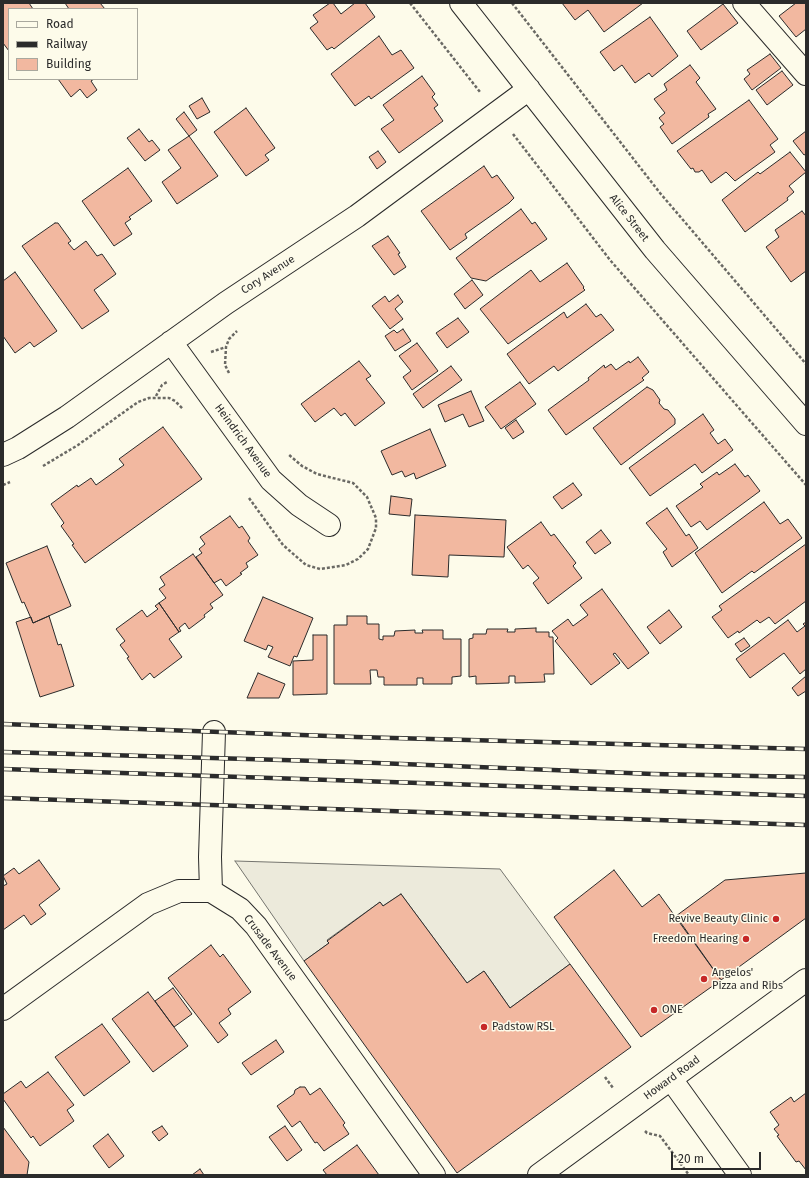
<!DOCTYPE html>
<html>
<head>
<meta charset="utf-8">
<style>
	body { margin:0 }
	#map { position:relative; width:809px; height:1178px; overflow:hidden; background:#fdfbea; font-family:"Fira Sans",sans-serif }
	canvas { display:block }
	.frame { position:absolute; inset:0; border:4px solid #2b2b2b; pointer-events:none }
	.legend { position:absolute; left:8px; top:8px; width:130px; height:72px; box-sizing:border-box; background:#fdfbea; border:1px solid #a9a89e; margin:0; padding:5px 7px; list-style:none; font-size:12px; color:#2b2b2b }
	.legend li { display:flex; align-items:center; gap:8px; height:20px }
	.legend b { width:20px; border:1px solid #a9a89e }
	.scale { position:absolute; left:671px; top:1152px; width:90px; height:18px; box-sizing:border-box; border:2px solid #2b2b2b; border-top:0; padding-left:5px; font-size:12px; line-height:14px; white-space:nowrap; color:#2b2b2b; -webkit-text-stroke:3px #fdfbea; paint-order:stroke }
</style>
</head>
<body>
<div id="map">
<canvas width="809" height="1178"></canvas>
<div class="frame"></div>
<ul class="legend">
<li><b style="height:5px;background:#fdfbea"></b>Road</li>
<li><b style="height:5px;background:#2b2b2b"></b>Railway</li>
<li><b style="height:11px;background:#f2b8a0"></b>Building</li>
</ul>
<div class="scale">20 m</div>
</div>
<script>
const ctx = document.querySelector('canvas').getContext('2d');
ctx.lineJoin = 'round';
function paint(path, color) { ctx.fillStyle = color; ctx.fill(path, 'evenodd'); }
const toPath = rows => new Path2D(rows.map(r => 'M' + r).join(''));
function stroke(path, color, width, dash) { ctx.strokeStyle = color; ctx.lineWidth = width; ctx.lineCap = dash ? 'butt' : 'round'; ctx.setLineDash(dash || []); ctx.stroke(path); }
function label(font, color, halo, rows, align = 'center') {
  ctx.font = font + ' "Fira Sans",sans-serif'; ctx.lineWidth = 3; ctx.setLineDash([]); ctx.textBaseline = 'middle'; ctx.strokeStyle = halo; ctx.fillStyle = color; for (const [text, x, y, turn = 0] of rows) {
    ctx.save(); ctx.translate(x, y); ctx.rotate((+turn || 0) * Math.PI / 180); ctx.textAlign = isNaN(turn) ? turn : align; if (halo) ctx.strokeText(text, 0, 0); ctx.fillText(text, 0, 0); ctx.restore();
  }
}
const parking = toPath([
	[235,861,500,869,570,964,510,1008,484,971,467,983,401,894,383,906,380,902,327,940,329,943,304,961,235,861]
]);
const building = toPath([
	[3,3,29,3,33,9,9,9,9,51,3,43,3,3],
	[65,3,100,3,105,9,69,9,65,3],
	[330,3,333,3,341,14,355,3,365,3,375,17,334,49,332,47,327,50,310,28,318,22,313,15,330,3],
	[562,3,643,3,604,32,588,10,575,20,562,3],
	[796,3,806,3,806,29,796,37,779,16,796,3],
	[723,4,738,23,701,50,687,31,723,4],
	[650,17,678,56,652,77,649,73,635,83,622,65,614,71,600,52,650,17],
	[379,36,392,55,401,50,414,68,371,99,369,96,355,106,331,74,379,36],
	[770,54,781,68,752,90,744,79,750,74,747,70,770,54],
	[690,65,700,78,696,82,716,109,708,114,709,117,672,144,660,127,664,124,659,118,665,113,654,99,667,90,664,84,690,65],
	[782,71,793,85,767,105,756,90,782,71],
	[422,76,435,94,432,97,438,105,434,108,443,121,399,153,381,129,394,120,383,105,422,76],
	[58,79,94,79,91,81,97,90,87,98,80,89,71,97,58,79],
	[202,98,210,112,197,119,189,106,202,98],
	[749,100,778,139,770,145,775,152,735,181,726,172,711,183,702,170,699,172,695,172,693,168,691,169,677,151,749,100],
	[246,108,275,148,265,155,269,160,246,176,214,132,246,108],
	[184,112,197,130,189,136,176,119,184,112],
	[139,129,149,142,152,140,160,150,145,161,127,138,139,129],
	[806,131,806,154,804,155,793,141,806,131],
	[189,136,218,176,177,204,162,182,181,168,168,150,189,136],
	[378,151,386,162,377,169,369,157,378,151],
	[790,152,806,172,789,186,794,192,787,198,788,200,745,232,722,200,758,172,760,174,790,152],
	[484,166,492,178,497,175,514,198,509,203,465,234,467,238,450,250,421,211,484,166],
	[128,168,152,201,129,217,131,219,125,223,132,234,114,246,82,201,128,168],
	[521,209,532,224,535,222,547,239,486,281,471,278,456,258,521,209],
	[802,211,806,216,806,271,791,282,766,247,779,237,775,230,802,211],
	[55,223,58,223,71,241,68,243,74,250,86,241,97,256,102,254,116,274,94,290,109,311,82,329,22,246,55,223],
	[388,236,400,253,398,254,406,267,394,275,372,246,388,236],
	[567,263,584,287,583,288,585,290,508,344,480,309,531,270,540,282,567,263],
	[15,272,57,331,34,347,30,342,15,353,3,336,3,281,15,272],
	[472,280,483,295,465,309,454,294,472,280],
	[398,295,403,302,395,309,403,319,390,329,372,306,385,296,389,302,398,295],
	[586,304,596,317,601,314,614,330,558,371,554,366,529,384,507,354,564,312,567,318,586,304],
	[458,318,469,332,447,348,436,333,458,318],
	[403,329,411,341,395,351,385,336,394,330,397,333,403,329],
	[417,343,438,371,412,390,403,377,411,371,399,356,417,343],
	[638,357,649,372,642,378,644,380,566,435,548,410,589,380,588,378,604,365,605,368,611,364,616,370,629,361,630,363,638,357],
	[359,361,371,376,366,379,385,403,355,426,345,413,341,416,334,408,315,422,301,404,359,361],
	[451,366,462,380,423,408,413,394,451,366],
	[520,382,536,404,501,429,485,407,520,382],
	[647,387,653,390,660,400,659,403,664,409,668,410,675,419,675,424,621,465,593,428,647,387],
	[471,391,484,421,469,427,463,414,445,422,438,405,471,391],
	[703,414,714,430,710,433,718,444,725,439,733,450,702,473,695,464,650,496,629,468,703,414],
	[516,420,524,432,513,439,505,428,516,420],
	[163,427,202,479,85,563,72,545,74,544,61,526,64,523,51,504,77,485,78,487,91,478,96,485,124,465,119,459,163,427],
	[430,429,446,466,416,479,414,473,405,477,402,471,392,475,381,451,430,429],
	[735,464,745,477,748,475,760,491,707,530,700,521,691,527,676,506,703,487,700,484,717,472,719,475,735,464],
	[573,483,582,495,562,509,553,497,573,483],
	[391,496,412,499,410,516,389,514,391,496],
	[764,502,780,524,788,519,802,538,754,573,752,571,722,593,695,553,764,502],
	[667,508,686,536,689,534,698,548,672,567,663,552,667,549,646,523,667,508],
	[415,515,506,520,504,557,449,555,448,577,412,575,415,515],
	[230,516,239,528,242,526,250,538,248,541,258,555,246,563,248,567,240,573,242,574,226,586,221,579,214,583,196,557,202,553,199,549,205,544,200,537,230,516],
	[541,522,551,536,554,534,576,563,573,566,582,578,548,604,533,583,539,578,528,565,523,569,507,547,541,522],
	[601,530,611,543,595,554,586,542,601,530],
	[806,544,806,601,775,624,769,617,760,623,757,620,739,633,738,631,728,638,712,617,722,610,719,606,806,544],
	[47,546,71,606,33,623,24,602,22,603,6,563,47,546],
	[193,554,223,595,210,604,213,608,204,615,205,617,189,629,185,623,179,628,181,631,179,632,159,603,166,598,159,589,165,585,160,577,193,554],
	[602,589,649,653,628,669,615,653,613,654,620,663,591,685,555,641,558,638,552,631,568,619,573,626,588,615,580,605,602,589],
	[263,597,313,618,297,657,294,656,290,666,268,657,273,647,268,645,266,650,244,641,263,597],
	[159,603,179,632,169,639,182,657,154,678,150,673,142,680,127,658,129,657,120,645,125,641,116,629,142,610,147,617,158,609,155,606,159,603],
	[669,610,682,627,660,644,647,627,669,610],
	[49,616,58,645,61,644,74,686,40,697,16,622,31,617,33,623,49,616],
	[347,616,367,616,367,624,379,624,379,639,383,640,383,636,394,636,395,631,415,630,415,633,423,633,422,630,443,630,443,639,461,639,461,676,452,677,452,684,423,684,423,678,417,678,417,685,384,685,384,677,378,677,377,670,370,670,371,684,334,684,334,625,347,625,347,616],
	[788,620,797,632,805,626,803,624,806,622,806,669,800,674,784,653,750,678,736,659,788,620],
	[536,628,536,632,549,632,549,637,553,637,554,674,544,674,545,682,515,683,515,676,509,676,509,683,476,684,476,676,469,677,469,639,473,638,473,634,486,634,487,629,508,629,507,632,515,632,515,629,536,628],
	[313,635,327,635,327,694,293,695,293,661,313,660,313,635],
	[744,638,750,646,741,652,735,644,744,638],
	[258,673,285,684,279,698,247,698,258,673],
	[806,676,806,691,798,696,792,688,806,676],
	[39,860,60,889,39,905,46,914,31,925,24,915,3,930,3,886,7,884,3,876,14,868,19,874,39,860],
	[614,870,642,907,659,894,721,980,641,1037,554,917,614,870],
	[806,873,806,918,721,980,676,916,725,880,806,873],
	[401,894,467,983,484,971,510,1008,570,964,631,1047,457,1173,304,961,329,943,327,941,380,902,383,906,401,894],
	[211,945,220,957,223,954,251,992,228,1009,231,1014,219,1023,228,1035,218,1043,168,978,211,945],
	[173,988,192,1014,174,1027,155,1001,173,988],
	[148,992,188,1046,153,1072,112,1019,148,992],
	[102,1024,130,1062,84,1096,55,1057,102,1024],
	[276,1040,284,1052,251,1075,242,1063,276,1040],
	[48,1072,74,1105,67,1110,74,1121,40,1146,33,1136,31,1138,3,1099,3,1094,21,1081,26,1088,48,1072],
	[300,1087,305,1087,310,1095,320,1088,345,1123,343,1125,349,1134,324,1151,317,1142,315,1143,300,1121,292,1127,277,1106,294,1094,295,1090,300,1087],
	[806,1093,806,1170,799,1161,796,1162,777,1136,779,1135,774,1129,779,1125,770,1112,791,1097,794,1102,806,1093],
	[162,1126,168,1134,159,1141,152,1132,162,1126],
	[285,1126,302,1150,287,1161,269,1137,285,1126],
	[3,1127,29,1162,27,1175,3,1175,3,1127],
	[108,1134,124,1156,109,1168,93,1146,108,1134],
	[357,1145,379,1175,327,1175,323,1170,357,1145],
	[200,1169,204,1175,192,1175,200,1169]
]);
const path = toPath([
	[410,3,480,92],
	[512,3,660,193,806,364],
	[513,134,610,260,806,485],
	[211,352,226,347],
	[229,373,225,365,226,347,229,339,237,331],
	[156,396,162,385,167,382],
	[43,466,78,445,138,402,149,398,169,398,175,401,183,409],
	[3,485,10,482],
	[249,498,283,545,306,565,320,569,346,565,358,559,368,549,376,528,376,518,367,497,353,483,317,474,302,466,288,454],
	[605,1077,613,1088],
	[645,1131,647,1133,660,1136,689,1175]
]);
const minor = toPath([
	[461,3,655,250,806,424],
	[744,3,806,74],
	[171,342,271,480,299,505,329,525],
	[3,455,18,448,67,417,226,303,357,216,529,89],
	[211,891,210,857,214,732],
	[3,1009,148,904,179,891,211,891,240,909,256,926,434,1175],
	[671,1079,740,1175],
	[539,1175,806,980]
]);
const rail = toPath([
	[3,724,356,737,806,749],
	[3,752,352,762,653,774,806,777],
	[3,769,806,796],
	[3,798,806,825]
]);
const markers = [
	[776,919,4,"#c62828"],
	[746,939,4,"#c62828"],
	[704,979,4,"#c62828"],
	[654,1010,4,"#c62828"],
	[484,1027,4,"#c62828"]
];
const streetNames = [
	["Alice Street",629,218,52],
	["Cory Avenue",268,275,-33],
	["Heindrich Avenue",243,441,54],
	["Crusade Avenue",270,948,53],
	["Howard Road",672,1078,-36]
];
const poiNames = [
	["Revive Beauty Clinic",768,919,"right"],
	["Freedom Hearing",738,939,"right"],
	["Angelos'",712,973],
	["Pizza and Ribs",712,986],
	["ONE",662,1010],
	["Padstow RSL",492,1027]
];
paint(parking, '#eceadb');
stroke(parking, '#74746e', 1);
paint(building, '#f2b8a0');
stroke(building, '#2b2b2b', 1);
stroke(minor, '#2b2b2b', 24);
stroke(path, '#6a6964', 2.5, [3, 2]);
stroke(minor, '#fdfbea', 22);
stroke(rail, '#2b2b2b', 4.5);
stroke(rail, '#fdfbea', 3, [9]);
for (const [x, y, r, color] of markers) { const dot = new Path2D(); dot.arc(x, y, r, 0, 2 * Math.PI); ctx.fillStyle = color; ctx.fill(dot); stroke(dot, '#fdfbea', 1.5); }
label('11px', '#2b2b2b', '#fdfbea', streetNames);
label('11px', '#2b2b2b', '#fdfbea', poiNames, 'left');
</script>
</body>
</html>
